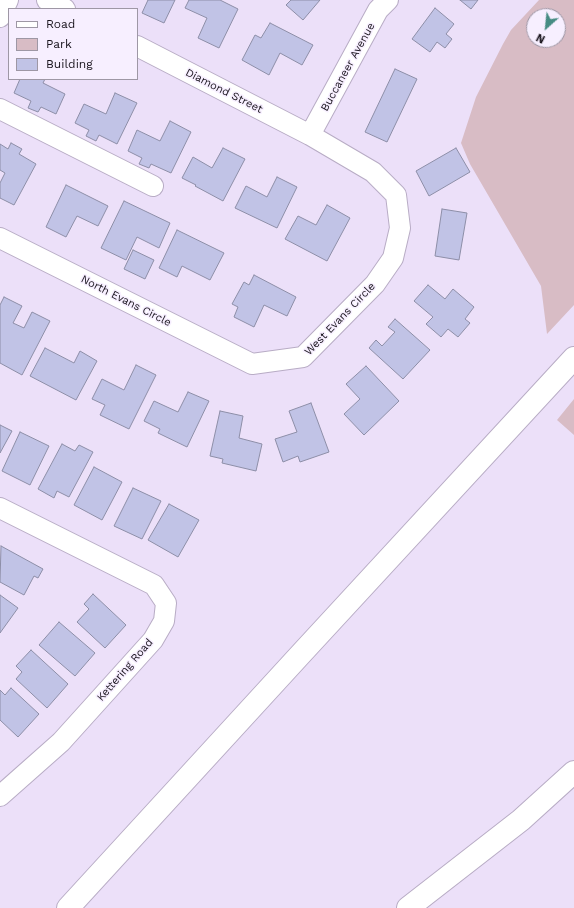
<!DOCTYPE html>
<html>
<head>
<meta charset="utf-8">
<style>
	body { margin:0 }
	#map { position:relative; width:574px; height:908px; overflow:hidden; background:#ece0f9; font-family:"Work Sans",sans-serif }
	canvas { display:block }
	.legend { position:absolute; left:8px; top:8px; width:130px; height:72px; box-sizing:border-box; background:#f7efff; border:1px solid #9e97a5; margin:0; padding:5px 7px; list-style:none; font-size:12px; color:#19141d }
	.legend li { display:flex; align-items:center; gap:8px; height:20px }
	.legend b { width:20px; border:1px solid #9e97a5 }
	.north { position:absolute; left:526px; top:8px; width:40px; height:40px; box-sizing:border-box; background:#f7efff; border:1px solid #9e97a5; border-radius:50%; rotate:207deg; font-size:11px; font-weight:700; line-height:16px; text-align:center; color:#19141d }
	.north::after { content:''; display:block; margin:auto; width:14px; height:18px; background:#468c83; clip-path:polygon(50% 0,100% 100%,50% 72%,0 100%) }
</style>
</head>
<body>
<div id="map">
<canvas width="574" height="908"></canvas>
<ul class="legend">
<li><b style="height:5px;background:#fff"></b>Road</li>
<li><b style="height:11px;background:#d8bcc5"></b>Park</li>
<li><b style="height:11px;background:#c1c3e6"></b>Building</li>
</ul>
<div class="north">N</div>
</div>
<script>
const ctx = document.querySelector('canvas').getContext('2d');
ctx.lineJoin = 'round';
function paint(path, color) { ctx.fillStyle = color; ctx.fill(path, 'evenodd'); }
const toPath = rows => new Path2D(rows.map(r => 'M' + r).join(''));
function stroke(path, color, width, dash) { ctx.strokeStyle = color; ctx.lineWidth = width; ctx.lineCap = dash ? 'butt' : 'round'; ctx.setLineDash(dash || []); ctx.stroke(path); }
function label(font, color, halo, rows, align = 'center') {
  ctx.font = font + ' "Work Sans",sans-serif'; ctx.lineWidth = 3; ctx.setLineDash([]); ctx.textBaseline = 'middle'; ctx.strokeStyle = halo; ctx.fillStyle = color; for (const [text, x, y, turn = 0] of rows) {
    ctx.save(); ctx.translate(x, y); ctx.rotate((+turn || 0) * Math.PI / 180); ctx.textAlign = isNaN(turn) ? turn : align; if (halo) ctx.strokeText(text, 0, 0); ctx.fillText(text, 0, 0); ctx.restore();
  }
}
const green = toPath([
	[539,0,574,0,574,305,547,334,541,286,470,164,461,143,476,97,503,44,511,30],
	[534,16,558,16,558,40,534,40],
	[574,399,574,435,557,420]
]);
const building = toPath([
	[148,0,175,0,164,23,142,13,148,0],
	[189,0,220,0,238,9,219,48,198,38,207,18,185,8,189,0],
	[291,0,320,0,303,20,286,5,291,0],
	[460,0,478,0,471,9,460,0],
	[435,8,454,24,446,34,452,39,445,48,437,42,430,52,412,39,435,8],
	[270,23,313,45,302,65,280,53,269,75,242,60,255,35,261,38,270,23],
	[395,69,417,79,387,142,365,132,395,69],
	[20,79,45,79,43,83,65,94,56,114,41,107,38,112,28,108,31,101,14,93,20,79],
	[115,93,137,103,117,144,99,135,96,141,86,136,89,130,75,123,84,104,106,114,115,93],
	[170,121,191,132,171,173,151,164,149,168,139,164,142,158,128,151,137,130,160,141,170,121],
	[11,143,22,149,19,154,36,164,14,205,0,198,0,183,5,173,0,170,0,144,8,149,11,143],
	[223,148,245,159,223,201,195,186,196,185,182,178,193,157,212,168,223,148],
	[456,148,470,172,429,196,416,171,456,148],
	[277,177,297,187,277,228,235,208,246,186,267,197,277,177],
	[66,185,108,206,98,226,77,216,66,237,46,227,66,185],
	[124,201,170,223,159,248,137,237,126,260,101,248,124,201],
	[327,205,350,218,327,261,285,239,298,216,316,225,327,205],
	[442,209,467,213,459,260,435,256,442,209],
	[177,230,224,253,210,280,182,266,177,277,159,268,177,230],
	[133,250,154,260,145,279,124,269,133,250],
	[254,275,296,297,287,316,264,305,254,327,234,317,238,307,232,304,244,282,249,285,254,275],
	[428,285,445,299,453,289,474,307,465,319,470,323,458,337,448,329,441,337,426,324,433,317,414,301,428,285],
	[4,297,22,306,13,323,24,328,32,312,50,321,22,375,0,363,0,305,4,297],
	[395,319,430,350,403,379,369,348,376,340,382,346,395,332,388,327,395,319],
	[45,348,74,363,80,351,97,361,76,400,30,376,45,348],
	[136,365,156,375,129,429,100,415,105,405,92,399,102,379,124,390,136,365],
	[366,366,399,401,364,435,344,414,360,399,346,384,366,366],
	[188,392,209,401,187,447,158,433,160,429,144,421,154,401,178,412,188,392],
	[311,403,329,452,300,462,298,456,283,462,275,439,297,432,289,411,311,403],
	[220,411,243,416,239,438,262,444,256,471,222,463,223,459,210,456,220,411],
	[0,425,12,431,0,453,0,425],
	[20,432,49,446,30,485,2,471,20,432],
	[62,444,75,451,79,445,93,452,69,497,57,491,54,498,38,489,62,444],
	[94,467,122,482,102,520,74,505,94,467],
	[133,488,161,501,142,539,114,526,133,488],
	[169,504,199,520,178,557,148,540,169,504],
	[1,546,43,569,38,578,34,576,24,595,0,582,1,546],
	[93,594,126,625,105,648,77,622,89,609,84,604,93,594],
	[0,595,18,608,0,633,0,595],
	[59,622,95,653,75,676,39,645,59,622],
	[31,650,68,684,47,708,16,679,22,672,16,666,31,650],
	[11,688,39,714,18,737,0,720,0,690,5,695,11,688]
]);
const minor = toPath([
	[47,0,65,9],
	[0,17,8,0],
	[0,109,153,186],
	[310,135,378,10,388,0],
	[0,238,252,364,303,357,375,284,393,258,400,228,396,195,373,172,310,135,137,46],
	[0,508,154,585,166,603,164,621,153,640,61,742,0,796]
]);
const highway = toPath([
	[68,908,299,656,574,358],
	[408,908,521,820,574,772]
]);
const streetNames = [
	["Buccaneer Avenue",348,67,-61],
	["Diamond Street",224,91,27],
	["North Evans Circle",126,301,27],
	["West Evans Circle",340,319,-46],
	["Kettering Road",125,670,-49]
];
paint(green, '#d8bcc5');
paint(building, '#c1c3e6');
stroke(building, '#8d8ea7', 1);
stroke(minor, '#b8acc5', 22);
stroke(highway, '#b8acc5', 24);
stroke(minor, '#fff', 20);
stroke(highway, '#fff', 22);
label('11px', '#19141d', '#f7efff', streetNames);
</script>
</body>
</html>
